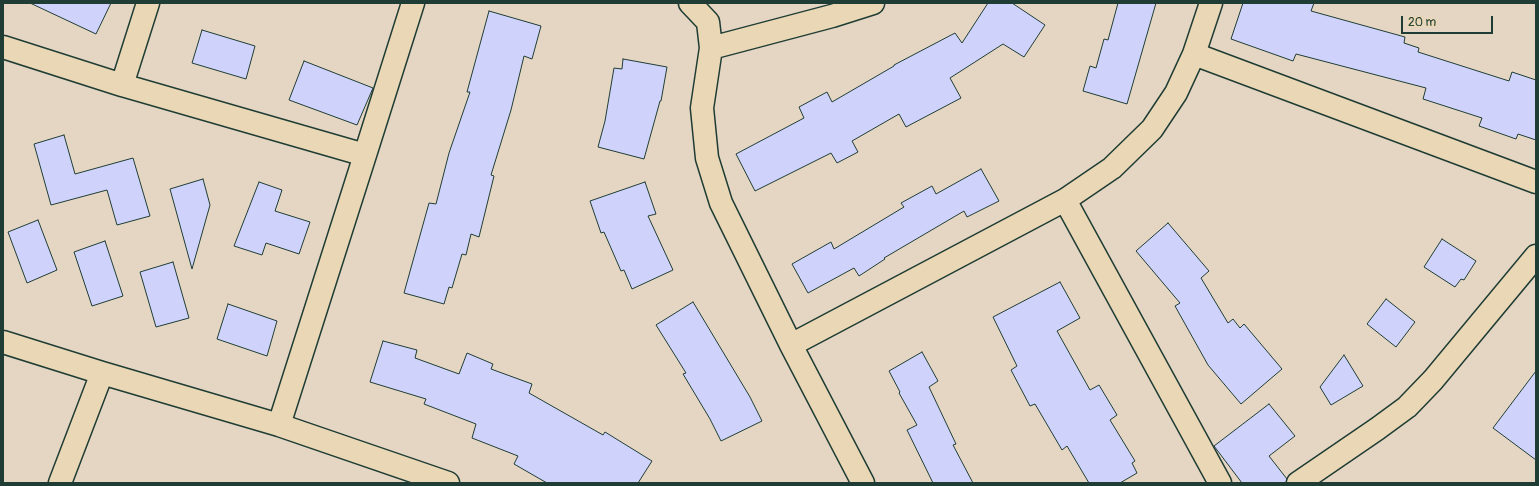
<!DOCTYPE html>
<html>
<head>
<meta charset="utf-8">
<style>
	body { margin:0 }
	#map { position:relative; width:1539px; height:486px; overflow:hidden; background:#e5d6c3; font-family:Pangolin,sans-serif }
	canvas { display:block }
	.frame { position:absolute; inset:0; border:4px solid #1f3d34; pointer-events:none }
	.scale { position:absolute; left:1401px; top:16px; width:92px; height:18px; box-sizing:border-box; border:2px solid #1f3d34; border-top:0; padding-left:5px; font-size:12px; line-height:14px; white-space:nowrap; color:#1f3d34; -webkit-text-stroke:3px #ead7b5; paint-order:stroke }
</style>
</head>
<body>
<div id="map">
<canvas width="1539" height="486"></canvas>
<div class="frame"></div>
<div class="scale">20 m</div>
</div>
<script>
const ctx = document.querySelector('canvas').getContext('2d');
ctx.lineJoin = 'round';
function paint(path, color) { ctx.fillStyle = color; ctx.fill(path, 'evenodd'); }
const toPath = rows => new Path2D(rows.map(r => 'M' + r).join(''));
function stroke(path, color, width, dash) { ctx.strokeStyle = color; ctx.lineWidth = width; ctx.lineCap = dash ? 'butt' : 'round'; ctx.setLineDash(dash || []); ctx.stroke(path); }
const building = toPath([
	[30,3,111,3,96,34,30,3],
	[988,3,1012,3,1045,25,1024,57,1003,44,950,78,961,98,906,127,899,114,852,141,858,152,837,163,831,153,755,191,736,154,804,118,799,107,827,92,832,102,894,66,894,65,955,33,962,43,988,3],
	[1118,3,1156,3,1127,104,1083,91,1090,66,1096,68,1104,39,1108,40,1118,3],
	[1243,3,1314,3,1311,11,1405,37,1404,43,1419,48,1418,52,1509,81,1512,72,1536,80,1536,140,1518,134,1516,139,1479,126,1482,118,1423,99,1426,88,1296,54,1293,61,1231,39,1243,3],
	[489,11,541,26,532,59,524,56,511,110,491,175,494,176,479,237,471,234,466,255,462,254,452,288,449,287,444,304,404,293,429,203,436,204,449,153,470,92,467,92,489,11],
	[202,30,255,46,246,79,192,63,202,30],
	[623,59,667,67,661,101,660,101,644,159,598,147,605,121,614,68,622,69,623,59],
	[304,61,373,88,357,125,289,100,304,61],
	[64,135,75,174,133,158,150,216,117,225,107,190,51,205,34,144,64,135],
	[981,169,999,201,967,217,964,211,884,258,885,259,859,276,854,268,808,293,792,264,831,242,834,249,904,207,901,203,932,186,936,194,981,169],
	[203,179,210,205,192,269,170,189,203,179],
	[259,182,282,190,275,211,310,222,299,254,266,243,262,255,234,246,259,182],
	[645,182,656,214,648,216,673,270,632,289,624,270,621,271,604,232,601,233,590,201,645,182],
	[38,220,57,270,27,283,8,232,38,220],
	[1168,223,1209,271,1201,278,1228,323,1233,319,1240,328,1244,324,1282,369,1241,404,1208,365,1175,306,1180,303,1136,251,1168,223],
	[1442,239,1476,261,1464,280,1461,279,1455,287,1424,267,1442,239],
	[105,241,123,296,92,306,74,252,105,241],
	[173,262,189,318,156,327,140,272,173,262],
	[1060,282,1080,318,1057,331,1090,390,1099,385,1117,415,1110,420,1135,461,1132,463,1137,473,1120,483,1089,483,1067,446,1062,450,1035,404,1030,406,1011,370,1017,366,993,317,1060,282],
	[1386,299,1415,322,1396,347,1367,324,1386,299],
	[693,302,750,397,762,421,721,441,710,419,683,374,686,373,656,325,693,302],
	[228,304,277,321,267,356,217,339,228,304],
	[383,341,417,350,415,358,459,374,467,353,493,364,491,369,532,384,529,393,603,435,605,432,652,461,638,483,547,483,514,464,518,456,472,438,476,424,424,404,426,399,370,382,383,341],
	[922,352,938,381,929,387,956,444,953,445,973,483,933,483,907,430,917,425,899,393,900,392,889,371,922,352],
	[1344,355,1363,386,1331,405,1320,387,1344,355],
	[1536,371,1536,460,1493,428,1536,371],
	[1269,404,1295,436,1269,456,1287,479,1286,483,1242,483,1214,446,1269,404]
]);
const minor = toPath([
	[690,3,708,22,711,48,702,108,707,158,721,203,791,345],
	[3,47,122,85,365,155,279,425],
	[711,48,832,16,873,3],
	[1194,54,1536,182],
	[122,85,148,3],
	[365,155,413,3],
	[1065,200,1220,483],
	[3,342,102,373,279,425,448,483],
	[60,483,102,373],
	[863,483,791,345,1065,200,1112,168,1152,129,1176,93,1194,54,1211,3],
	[1298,483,1377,429,1407,407,1433,380,1536,256]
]);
paint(building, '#cfd3fb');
stroke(building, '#1f3d34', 1);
stroke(minor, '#1f3d34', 25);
stroke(minor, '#ead7b5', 22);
</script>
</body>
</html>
